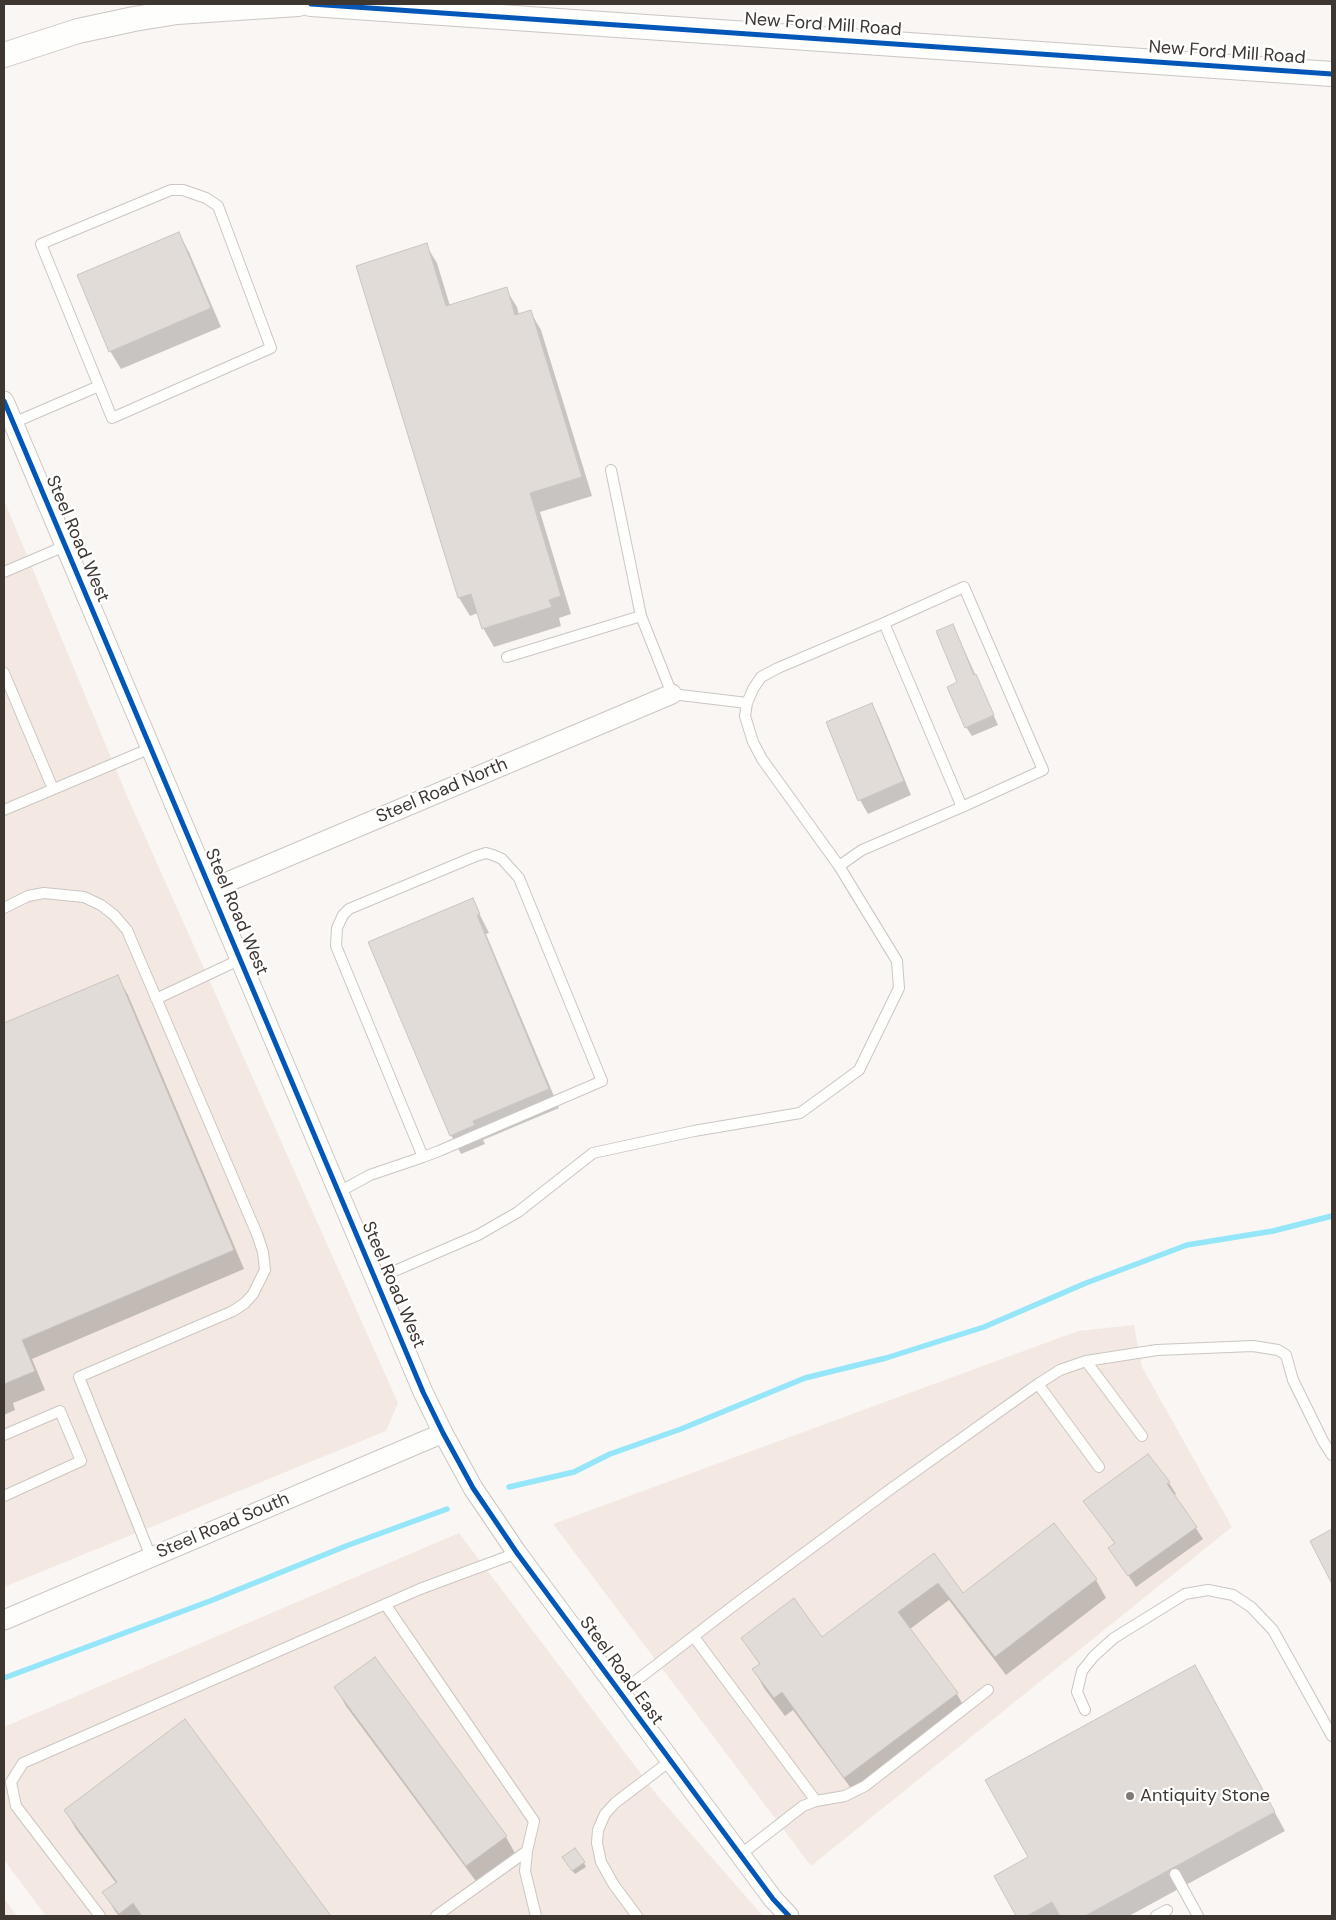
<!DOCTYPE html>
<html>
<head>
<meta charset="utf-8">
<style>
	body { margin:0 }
	#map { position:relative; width:1336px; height:1920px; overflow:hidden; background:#faf6f3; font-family:"DM Sans",sans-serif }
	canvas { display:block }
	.frame { position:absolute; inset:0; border:5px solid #3e3631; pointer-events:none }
</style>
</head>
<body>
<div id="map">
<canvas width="1336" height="1920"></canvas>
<div class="frame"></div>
</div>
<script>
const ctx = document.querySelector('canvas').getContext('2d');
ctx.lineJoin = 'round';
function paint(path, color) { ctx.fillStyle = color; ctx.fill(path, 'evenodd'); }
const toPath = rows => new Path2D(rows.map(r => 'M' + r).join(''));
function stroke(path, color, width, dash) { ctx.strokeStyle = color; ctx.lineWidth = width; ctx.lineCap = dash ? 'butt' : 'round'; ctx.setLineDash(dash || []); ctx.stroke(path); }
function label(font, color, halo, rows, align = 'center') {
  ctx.font = font + ' "DM Sans",sans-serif'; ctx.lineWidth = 4.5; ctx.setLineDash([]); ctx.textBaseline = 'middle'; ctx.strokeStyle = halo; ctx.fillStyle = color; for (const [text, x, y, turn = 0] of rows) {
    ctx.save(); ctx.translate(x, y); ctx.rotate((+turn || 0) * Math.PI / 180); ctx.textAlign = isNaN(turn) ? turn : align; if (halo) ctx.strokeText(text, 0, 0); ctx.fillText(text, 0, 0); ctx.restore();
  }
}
const built = toPath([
	[4,500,127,796,398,1403,386,1431,4,1587],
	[1134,1325,1142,1367,1232,1527,811,1866,553,1524,1078,1331],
	[459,1533,657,1795,763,1916,46,1916,4,1860,4,1727],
	[4,1898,17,1916,4,1916]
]);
const shadow = toPath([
	[179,234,189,252,221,327,121,369,110,351],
	[426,245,437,263,450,306,506,289,517,307,519,315,530,311,541,330,592,496,540,512,571,614,559,618,561,626,494,647,483,628,478,613,470,616,459,598],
	[953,625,998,725,972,736,966,727],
	[871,704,879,718,911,795,868,814,860,800],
	[472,899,489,933,486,934,559,1108,483,1140,485,1144,461,1154,451,1135],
	[117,976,128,995,244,1269,32,1359,45,1390,13,1403,15,1410,4,1415,4,1024],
	[1169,1483,1176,1494,1174,1495,1203,1539,1136,1587,1110,1548,1115,1544,1085,1502],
	[1332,1530,1332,1581,1311,1541],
	[934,1555,963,1595,1096,1580,1106,1598,1006,1675,949,1600,910,1629,957,1694,967,1712,856,1795,793,1710,785,1716,764,1688,754,1670,760,1665,742,1638,822,1639],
	[374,1659,506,1837,516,1855,478,1884,346,1706,336,1688],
	[1205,1685,1285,1831,1129,1916,1018,1916,996,1876,1029,1858],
	[185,1721,330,1916,119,1916,115,1911,104,1892,116,1883,76,1829,65,1810],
	[566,1862,584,1863,586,1867,575,1874]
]);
const stream = toPath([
	[509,1487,574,1472,610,1454,681,1429,805,1378,886,1358,984,1327,1086,1283,1187,1245,1273,1231,1332,1216],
	[4,1678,210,1601,346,1546,447,1509]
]);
const building = toPath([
	[179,232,211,308,109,352,77,275,179,232],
	[427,243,446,306,507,287,515,315,531,310,582,477,530,493,561,596,549,600,552,607,482,629,471,594,458,598,356,266,427,243],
	[953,624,974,675,976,674,994,715,965,728,947,687,957,682,936,631,953,624],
	[872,703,904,781,858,801,826,722,872,703],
	[473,898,480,914,477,915,549,1089,473,1121,475,1125,450,1136,368,942,473,898],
	[118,975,234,1250,22,1340,35,1371,4,1384,4,1023,118,975],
	[1148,1454,1170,1482,1167,1484,1197,1527,1128,1576,1108,1548,1115,1543,1083,1501,1148,1454],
	[1054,1523,1097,1579,995,1657,938,1583,898,1612,958,1693,844,1778,782,1692,774,1698,752,1669,760,1664,741,1638,794,1598,822,1637,934,1553,963,1593,1054,1523],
	[1332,1529,1332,1584,1310,1541,1332,1529],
	[375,1657,507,1836,466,1866,334,1687,375,1657],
	[1195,1665,1275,1812,1085,1916,1060,1916,1052,1902,1027,1916,1016,1916,994,1876,1028,1857,985,1780,1195,1665],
	[185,1719,331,1916,142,1916,133,1903,119,1914,102,1892,117,1882,64,1810,185,1719],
	[575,1848,585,1862,572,1871,562,1857,575,1848]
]);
const service = toPath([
	[13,423,99,386,112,418,271,348,218,206,206,198,183,190,171,190,41,244,99,386],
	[611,470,641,616],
	[4,572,65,546],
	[884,623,964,587,1043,770,962,807],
	[507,657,641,616,672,694,747,703,753,689,761,677,778,668,884,623,962,807,862,850,839,866,762,759,753,742,745,716,747,703],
	[4,673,53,789],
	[4,810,151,748],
	[4,908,28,896,44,893,84,897,101,905,114,915,127,930,257,1234,263,1252,265,1270,253,1294,245,1303,233,1311,79,1377,151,1557],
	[156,999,241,959],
	[339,1192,370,1175,423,1157,439,1151,602,1081,519,878,502,859,493,855,486,853,476,856,349,909,343,915,337,928,336,946,423,1157],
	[376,1279,478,1235,518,1212,593,1153,694,1131,800,1113,859,1070,899,988,897,961,839,866],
	[1086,1361,1157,1350,1253,1346,1278,1350,1286,1355,1293,1380,1323,1441,1332,1455],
	[1038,1384,1099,1467],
	[4,1435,60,1411,81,1461,4,1496],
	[385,1604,534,1821,527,1851,525,1871,536,1916],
	[694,1637,816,1801,803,1806,740,1855],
	[620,1693,737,1603,892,1488,1038,1384,1060,1370,1086,1361,1142,1436],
	[1085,1710,1077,1692,1082,1671,1094,1656,1114,1638,1185,1594,1208,1590,1233,1595,1251,1607,1273,1630,1332,1736],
	[816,1801,845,1796,865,1786,988,1690],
	[1175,1874,1198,1916],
	[100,1916,16,1806,11,1782,23,1763,420,1589,517,1553],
	[436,1916,527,1851],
	[637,1916,614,1885,601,1862,597,1843,598,1830,605,1814,615,1803,670,1761],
	[1156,1916,1167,1910]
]);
const minor = toPath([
	[4,401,423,1392,443,1433,473,1488,517,1553,773,1899,789,1916],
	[211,889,672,694],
	[4,1620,443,1433]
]);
const tertiary = toPath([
	[311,4,1332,74],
	[4,55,78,31,134,19,177,12,298,4]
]);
const cycleway = toPath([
	[311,4,1332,74],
	[4,401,423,1392,443,1433,473,1488,517,1553,773,1899,789,1916]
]);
const markers = [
	[1130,1796,5,"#807975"]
];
const streetNames = [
	["New Ford Mill Road",823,25,4],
	["New Ford Mill Road",1227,53,4],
	["Steel Road West",77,539,67],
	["Steel Road North",442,791,-23],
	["Steel Road West",236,912,67],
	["Steel Road West",393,1285,67],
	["Steel Road South",223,1526,-23],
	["Steel Road East",621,1671,54]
];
const poiNames = [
	["Antiquity Stone",1140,1796]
];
paint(built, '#f3e9e2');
paint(shadow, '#0003');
stroke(stream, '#94e6f8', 5.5);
paint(building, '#e1dcd8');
stroke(building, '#cac5c0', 1);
stroke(service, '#cbc6c2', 12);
stroke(minor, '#cbc6c2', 21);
stroke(tertiary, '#cbc6c2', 26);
stroke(service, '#fefefd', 10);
stroke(minor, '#fefefd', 19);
stroke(tertiary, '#fefefd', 24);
stroke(cycleway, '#0057b8', 5);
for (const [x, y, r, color] of markers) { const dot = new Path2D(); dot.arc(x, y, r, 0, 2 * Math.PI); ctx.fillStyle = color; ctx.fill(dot); stroke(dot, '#fff', 2); }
label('18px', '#3e3631', '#fff', streetNames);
label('18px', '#3e3631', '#fff', poiNames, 'left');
</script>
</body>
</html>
